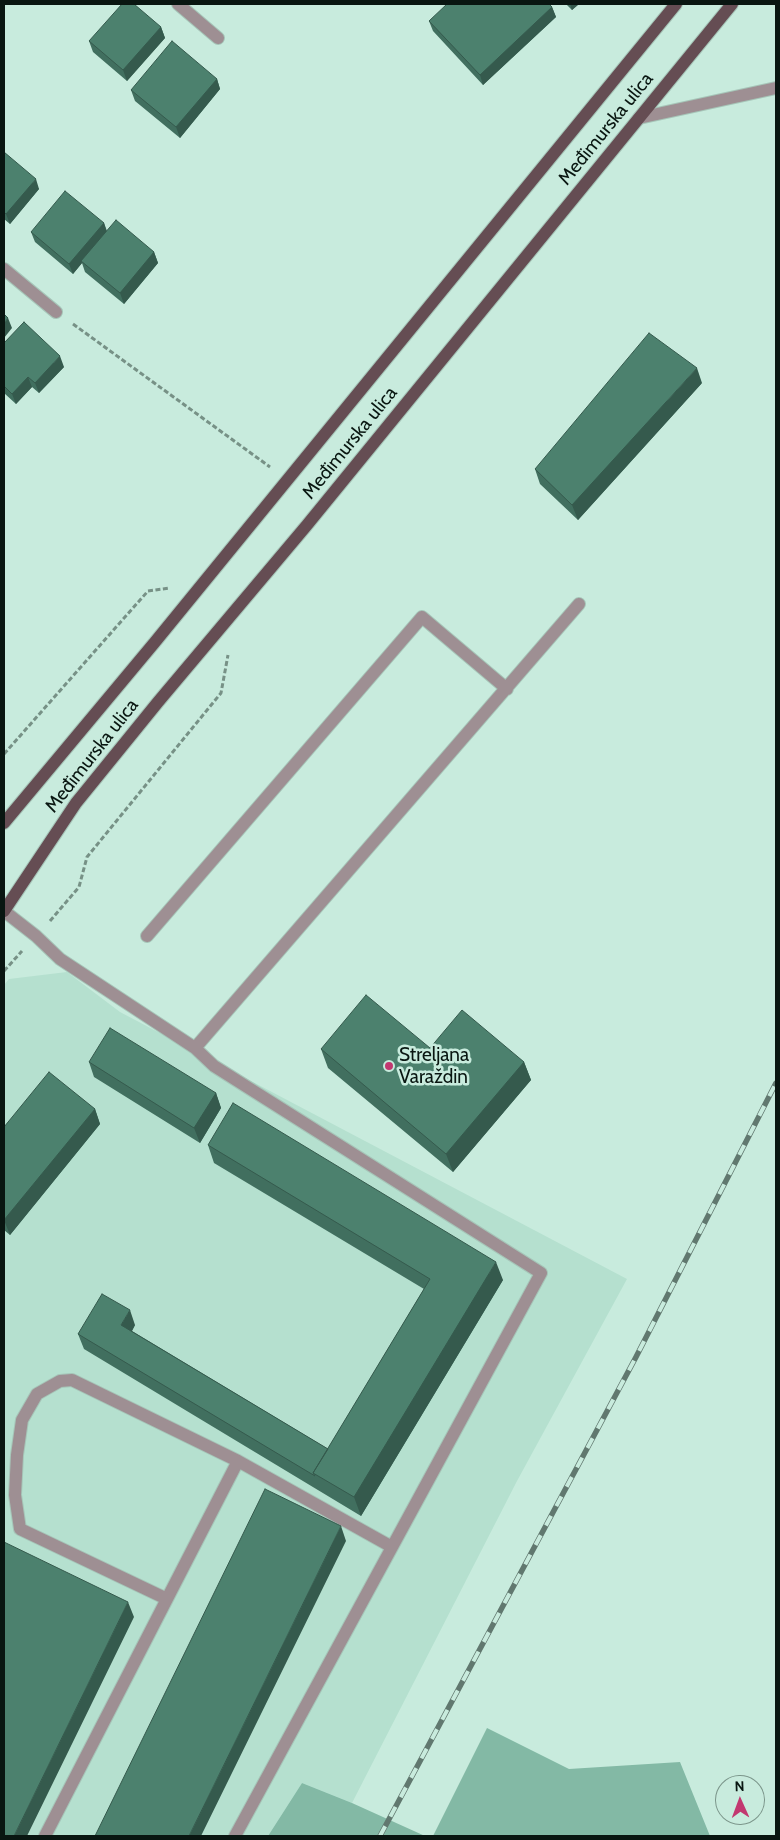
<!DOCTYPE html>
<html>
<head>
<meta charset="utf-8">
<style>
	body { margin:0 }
	#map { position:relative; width:780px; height:1840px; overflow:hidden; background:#c8ebdd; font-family:Cabin,sans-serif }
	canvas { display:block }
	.frame { position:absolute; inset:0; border:5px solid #091611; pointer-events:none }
	.north { position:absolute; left:715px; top:1775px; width:50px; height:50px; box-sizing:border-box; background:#c8ebdd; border:1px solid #7c968b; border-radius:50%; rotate:358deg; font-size:14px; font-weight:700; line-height:20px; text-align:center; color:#091611 }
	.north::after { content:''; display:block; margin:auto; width:18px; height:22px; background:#c23870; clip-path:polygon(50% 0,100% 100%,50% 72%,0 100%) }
</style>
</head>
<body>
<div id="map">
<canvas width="780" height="1840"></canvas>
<div class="frame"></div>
<div class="north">N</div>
</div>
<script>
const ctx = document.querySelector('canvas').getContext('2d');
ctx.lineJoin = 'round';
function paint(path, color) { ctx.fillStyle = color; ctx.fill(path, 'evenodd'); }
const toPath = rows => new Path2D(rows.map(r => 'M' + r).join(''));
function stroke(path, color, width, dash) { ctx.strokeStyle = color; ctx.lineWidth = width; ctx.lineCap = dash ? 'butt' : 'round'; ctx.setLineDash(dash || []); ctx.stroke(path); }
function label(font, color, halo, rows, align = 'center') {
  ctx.font = font + ' Cabin,sans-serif'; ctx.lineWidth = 5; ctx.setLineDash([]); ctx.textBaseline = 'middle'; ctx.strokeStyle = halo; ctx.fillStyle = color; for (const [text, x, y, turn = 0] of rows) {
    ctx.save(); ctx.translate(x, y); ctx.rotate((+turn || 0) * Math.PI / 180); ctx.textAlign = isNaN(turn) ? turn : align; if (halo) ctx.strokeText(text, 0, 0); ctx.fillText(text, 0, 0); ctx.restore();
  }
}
const built = toPath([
	[67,972,120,1012,627,1279,517,1481,352,1803,302,1783,268,1836,4,1836,4,985,9,979]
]);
const forest = toPath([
	[487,1728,569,1769,680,1762,710,1836,433,1836],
	[302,1783,352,1803,425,1836,268,1836]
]);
const path = toPath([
	[73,324,270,467],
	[4,754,148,591,170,588],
	[50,921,79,887,87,857,221,693,228,655],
	[4,971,22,951]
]);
const lane = toPath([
	[639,118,776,88],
	[4,911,36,936,60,959,195,1048,214,1066,541,1273,235,1836],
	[147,936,422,617,507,689],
	[195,1048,579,604],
	[167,1599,20,1529,15,1495,17,1455,22,1420,37,1394,60,1381,72,1380,238,1461,392,1547],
	[45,1836,238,1461]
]);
const street = toPath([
	[178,4,218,38],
	[4,269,56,312]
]);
const primary = toPath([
	[4,823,155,642,676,4],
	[4,911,76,803,158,702,307,525,732,4]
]);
const rail = toPath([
	[380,1836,636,1357,776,1083]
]);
const wall = toPath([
	[566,4,579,4,572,10],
	[552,7,556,17,483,85,433,31,429,21],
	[161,27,165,38,127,81,93,52,89,41],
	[217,79,220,89,180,138,135,101,131,90],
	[4,152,39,189,10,224,4,219],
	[104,223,107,231,154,252,158,263,124,304,85,272,82,263,73,274,35,242,31,232],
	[4,343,64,367,39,393,32,387,16,404,4,393],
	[702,383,578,520,540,484,535,469],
	[321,1049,524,1062,531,1080,453,1172,328,1068],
	[89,1062,216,1093,221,1108,200,1143,94,1077],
	[95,1109,100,1124,10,1235,4,1230,4,1127],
	[208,1145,503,1280,361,1516,84,1349,78,1334,135,1325,132,1331,328,1449,424,1289,214,1163]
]);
const shadedWall = toPath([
	[570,4,579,4,572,10],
	[552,7,556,17,483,85,480,75],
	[161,27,165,38,127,81,123,70],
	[217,79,220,89,180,138,176,127],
	[36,179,39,189,10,224,6,214],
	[104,223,107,233,81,261,82,263,73,274,69,264],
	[154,252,158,263,124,304,120,293],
	[8,318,12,328,4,338,4,323],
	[60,356,64,367,39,393,35,383],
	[697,368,702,383,578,520,572,505],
	[28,377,32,387,16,404,12,394],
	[524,1062,531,1080,453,1172,446,1154],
	[216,1093,221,1108,200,1143,194,1128],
	[95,1109,100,1124,10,1235,4,1220],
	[496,1262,503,1280,361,1516,354,1497],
	[130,1310,135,1325,127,1340,121,1325],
	[341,1526,346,1541,201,1836,189,1836],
	[128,1602,134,1617,27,1836,14,1836]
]);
const building = toPath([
	[122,4,134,4,161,27,123,70,89,41,122,4],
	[447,4,549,4,552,7,480,75,429,21,447,4],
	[172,41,217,79,176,127,131,90,172,41],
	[4,152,36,179,6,214,4,212,4,152],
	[65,191,104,223,69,264,31,232,65,191],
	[116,220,154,252,120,293,81,261,116,220],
	[4,314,8,318,4,323,4,314],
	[24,322,60,356,35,383,28,377,12,394,4,386,4,343,24,322],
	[649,333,697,368,572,505,535,469,649,333],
	[366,995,430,1048,462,1010,524,1062,446,1154,321,1049,366,995],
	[110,1028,216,1093,194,1128,89,1062,110,1028],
	[49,1072,95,1109,4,1220,4,1127,49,1072],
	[233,1103,496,1262,354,1497,313,1473,430,1279,208,1145,233,1103],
	[102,1294,130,1310,121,1325,328,1449,313,1473,315,1476,78,1334,102,1294],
	[265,1489,341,1526,189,1836,95,1836,265,1489],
	[4,1542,128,1602,14,1836,4,1836,4,1542]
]);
const markers = [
	[389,1066,5,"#c23870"]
];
const streetNames = [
	["Međimurska ulica",606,129,-51],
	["Međimurska ulica",350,443,-51],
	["Međimurska ulica",92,756,-52]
];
const poiNames = [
	["Streljana",399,1055],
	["Varaždin",399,1077]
];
paint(built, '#b5e0cf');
paint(forest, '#83b9a5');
stroke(lane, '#a6c5b8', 14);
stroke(street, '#a6c5b8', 14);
stroke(primary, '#a6c5b8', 14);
stroke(path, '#779186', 3, [5, 2.5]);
stroke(lane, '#9e8f93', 12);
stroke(street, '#9e8f93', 12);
stroke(primary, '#654d53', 12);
stroke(rail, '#61786f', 5.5);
stroke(rail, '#c8ebdd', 4, [11]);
paint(wall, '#416f5f');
paint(shadedWall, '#355a4d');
paint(building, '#4c816e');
stroke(building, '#355a4d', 1);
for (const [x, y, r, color] of markers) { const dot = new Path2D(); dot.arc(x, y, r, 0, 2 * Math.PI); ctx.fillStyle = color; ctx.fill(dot); stroke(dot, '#c8ebdd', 2); }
label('19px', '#091611', '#c8ebdd', streetNames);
label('19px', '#091611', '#c8ebdd', poiNames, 'left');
</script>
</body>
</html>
